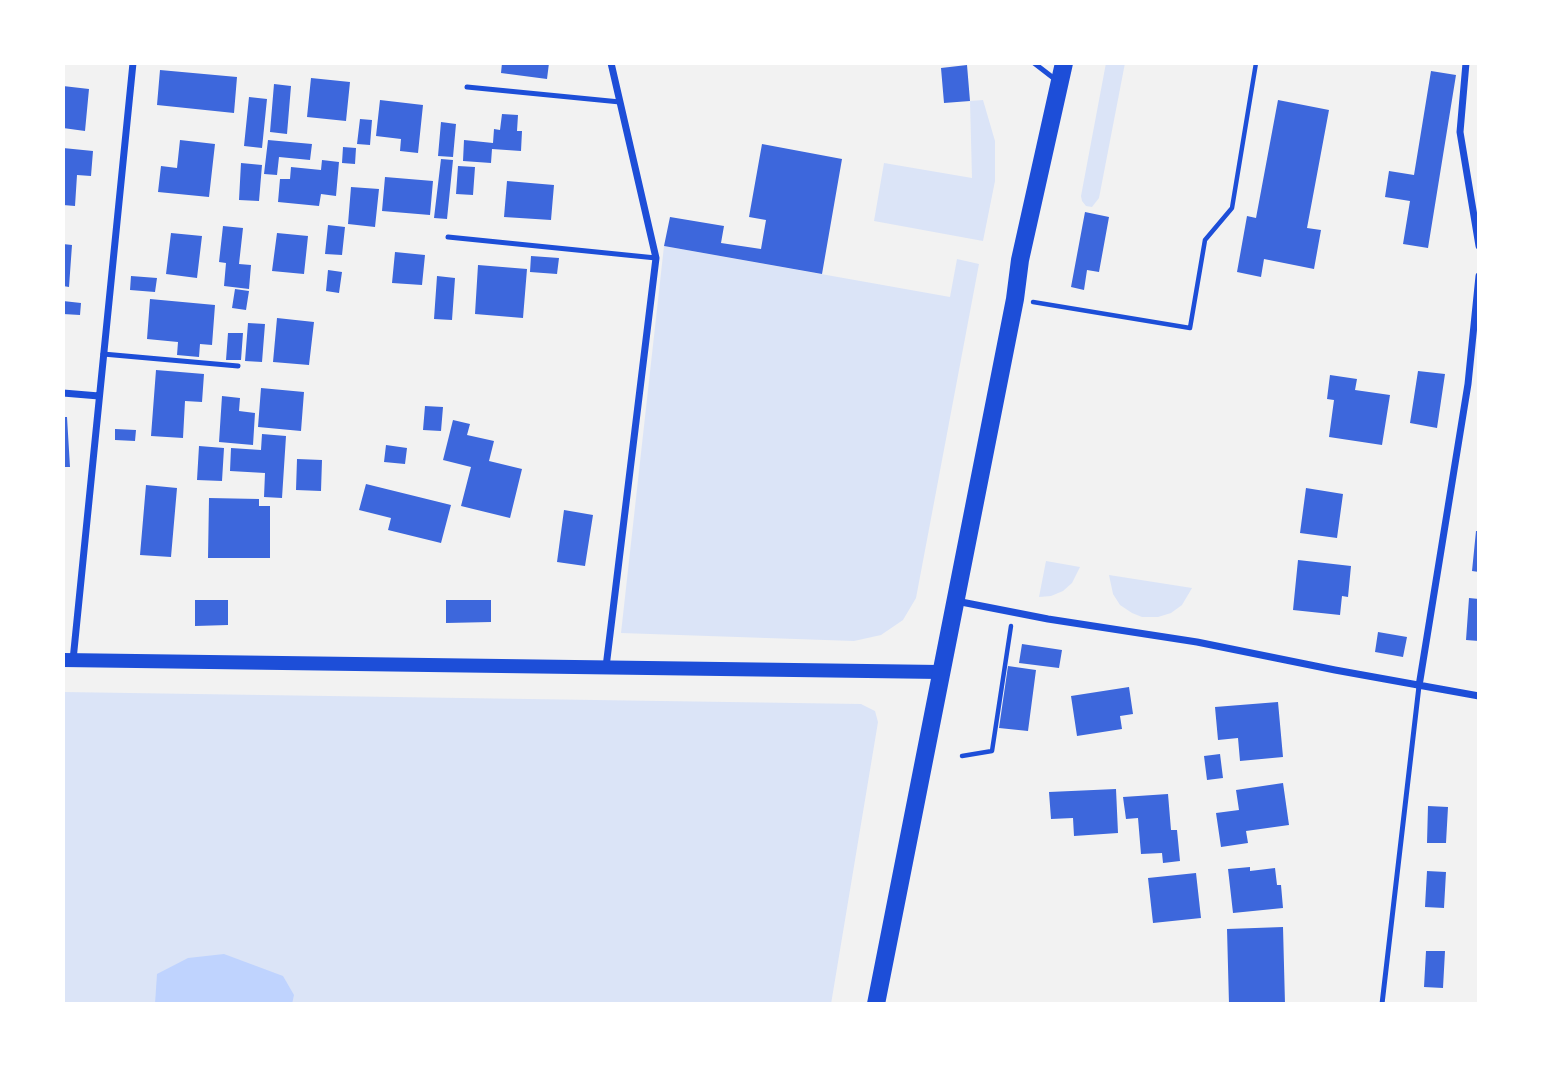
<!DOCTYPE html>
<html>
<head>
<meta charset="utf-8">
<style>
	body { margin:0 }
	#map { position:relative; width:1542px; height:1067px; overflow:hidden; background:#f2f2f2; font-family:"PT Sans Narrow",sans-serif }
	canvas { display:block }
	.frame { position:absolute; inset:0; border:65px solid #fff; pointer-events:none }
</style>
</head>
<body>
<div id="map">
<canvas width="1542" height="1067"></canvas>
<div class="frame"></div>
</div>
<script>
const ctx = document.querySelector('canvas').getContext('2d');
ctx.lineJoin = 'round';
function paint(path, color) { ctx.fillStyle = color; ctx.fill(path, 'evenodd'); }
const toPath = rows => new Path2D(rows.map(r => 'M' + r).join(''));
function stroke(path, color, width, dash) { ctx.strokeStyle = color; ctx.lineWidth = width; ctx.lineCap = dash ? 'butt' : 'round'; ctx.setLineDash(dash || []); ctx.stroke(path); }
const green = toPath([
	[1106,63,1125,63,1099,198,1092,207,1086,206,1082,201,1081,196],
	[983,100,995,141,995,181,983,241,874,221,884,163,972,178,970,101],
	[664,246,950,297,957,259,979,264,916,598,903,620,881,635,854,641,621,633],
	[1046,561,1080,567,1072,583,1063,591,1051,596,1039,597],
	[1109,575,1192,588,1182,605,1171,613,1158,617,1142,617,1132,613,1120,605,1113,594],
	[63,692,861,704,875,711,878,722,831,1004,63,1004]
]);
const water = toPath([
	[224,954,283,976,294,995,292,1004,155,1004,157,974,188,958]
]);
const building = toPath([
	[502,63,549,63,547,79,501,73],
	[967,65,970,101,944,103,941,68],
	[160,70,237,77,234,113,157,105],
	[1431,71,1456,75,1428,248,1403,244,1410,201,1385,197,1389,171,1414,175],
	[311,78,350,82,346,121,307,117],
	[274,84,291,86,287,134,270,132],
	[63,86,89,89,85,131,63,128],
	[249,97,267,99,262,148,244,146],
	[380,100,423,105,418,153,400,151,401,139,376,136],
	[1278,100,1329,110,1307,228,1321,230,1314,269,1264,259,1261,277,1237,272,1247,216,1256,218],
	[502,114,518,115,517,131,522,131,521,151,492,149,491,163,463,161,464,140,493,143,494,129,500,130],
	[360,119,372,120,370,145,357,144],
	[441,122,456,124,453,157,438,156],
	[180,140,215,144,209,197,158,192,161,166,177,168],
	[268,140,312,144,310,160,279,157,277,175,264,174],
	[762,144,842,159,822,274,664,246,670,217,724,226,721,243,761,249,766,220,749,217],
	[343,147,356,148,355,164,342,163],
	[63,148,93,151,91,176,77,175,75,206,63,205],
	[441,159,453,160,447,219,434,218],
	[322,160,339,162,336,196,321,194,319,206,278,202,280,179,290,179,291,167,321,170],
	[241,163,262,165,259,201,239,200],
	[458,166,475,167,473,195,456,194],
	[385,177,433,181,430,215,382,211],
	[507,181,554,185,551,220,504,217],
	[351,187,379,189,375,227,348,224],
	[1085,212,1109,217,1099,272,1087,270,1084,290,1071,287],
	[328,225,345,227,342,255,325,254],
	[223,226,243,228,239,264,251,265,249,289,224,286,226,263,219,262],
	[171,233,202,236,197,278,166,274],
	[277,233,308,236,304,274,272,271],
	[63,244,72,245,69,287,63,286],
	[395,252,425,255,422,285,392,283],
	[531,256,559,258,557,274,530,272],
	[478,265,527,269,523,318,475,314],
	[328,270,342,272,339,293,326,291],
	[131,276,157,278,155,292,130,290],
	[437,276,455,278,452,320,434,319],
	[235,289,249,291,246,310,232,308],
	[150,299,215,305,212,345,200,344,199,357,177,355,178,342,147,339],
	[63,301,81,303,80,315,63,314],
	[277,318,314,322,309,365,273,362],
	[248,323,265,324,262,362,245,361],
	[228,333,243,333,241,360,226,360],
	[156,370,204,374,202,402,185,401,183,438,151,436],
	[1418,371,1445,374,1437,428,1410,423],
	[1330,375,1357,379,1355,390,1390,395,1382,445,1329,437,1334,400,1327,399],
	[261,388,304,392,301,431,258,427],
	[222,396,240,398,239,411,255,413,253,445,219,442],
	[425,406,443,407,441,431,423,430],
	[63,417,67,417,70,467,63,467],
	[453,420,470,424,467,435,494,441,489,461,522,469,510,518,461,506,471,467,443,460],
	[115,429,136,430,135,441,115,440],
	[262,434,286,436,282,498,264,497,265,473,230,471,231,448,261,450],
	[386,445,407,448,405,464,384,462],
	[199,446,224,448,222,481,197,480],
	[297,459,322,460,321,491,296,490],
	[366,484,451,505,441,543,388,530,391,518,359,510],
	[146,485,177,488,171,557,140,555],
	[1306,488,1343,494,1337,538,1300,533],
	[209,498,259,499,259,506,270,506,270,558,208,558],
	[564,510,593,515,585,566,557,562],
	[1476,531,1479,531,1479,572,1472,571],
	[1298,560,1351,566,1348,597,1342,596,1340,615,1293,610],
	[1469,598,1479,599,1479,641,1466,640],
	[195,600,228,600,228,625,195,626],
	[446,600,491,600,491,622,446,623],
	[1378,632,1407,637,1403,657,1375,652],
	[1022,644,1062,650,1059,668,1019,663],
	[1008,666,1036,670,1028,731,999,728],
	[1129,687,1133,714,1120,716,1122,729,1077,736,1071,696],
	[1278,702,1283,757,1240,761,1238,738,1218,740,1215,707],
	[1220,754,1223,778,1207,780,1204,756],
	[1283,783,1289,825,1246,831,1248,843,1221,847,1216,813,1239,810,1236,790],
	[1116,789,1118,833,1074,836,1073,818,1051,819,1049,792],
	[1168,794,1171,830,1177,830,1180,861,1163,863,1162,853,1141,854,1138,818,1126,819,1123,797],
	[1428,806,1448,807,1446,843,1427,843],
	[1250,867,1250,871,1275,868,1277,885,1281,885,1283,908,1233,913,1228,869],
	[1427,871,1446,872,1444,908,1425,907],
	[1196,873,1201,918,1153,923,1148,878],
	[1283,927,1285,1004,1229,1004,1227,929],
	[1426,951,1445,951,1443,988,1424,987]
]);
const path = toPath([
	[1033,302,1190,328,1205,240,1232,208,1256,63],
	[962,756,992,751,1011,626]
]);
const service = toPath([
	[1034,63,1056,80],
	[467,87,620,102],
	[448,237,656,258],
	[103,354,238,366],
	[1382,1004,1419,686]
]);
const minor = toPath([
	[1466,63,1460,132,1479,246],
	[63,393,99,396],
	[956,601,1048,619,1197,642,1335,670,1479,696],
	[73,660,133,63],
	[606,667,656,258,611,63],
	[1419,686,1468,384,1479,276]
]);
const secondary = toPath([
	[63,660,940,672]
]);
const primary = toPath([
	[876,1004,1015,299,1020,260,1064,63]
]);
paint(green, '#dbe4f7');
paint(water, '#bfd3fe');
paint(building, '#3d67dc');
stroke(path, '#1d4ed8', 4.5);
stroke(service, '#1d4ed8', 5);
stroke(minor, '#1d4ed8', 7);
stroke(secondary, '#1d4ed8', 14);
stroke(primary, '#1d4ed8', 18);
</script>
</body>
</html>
